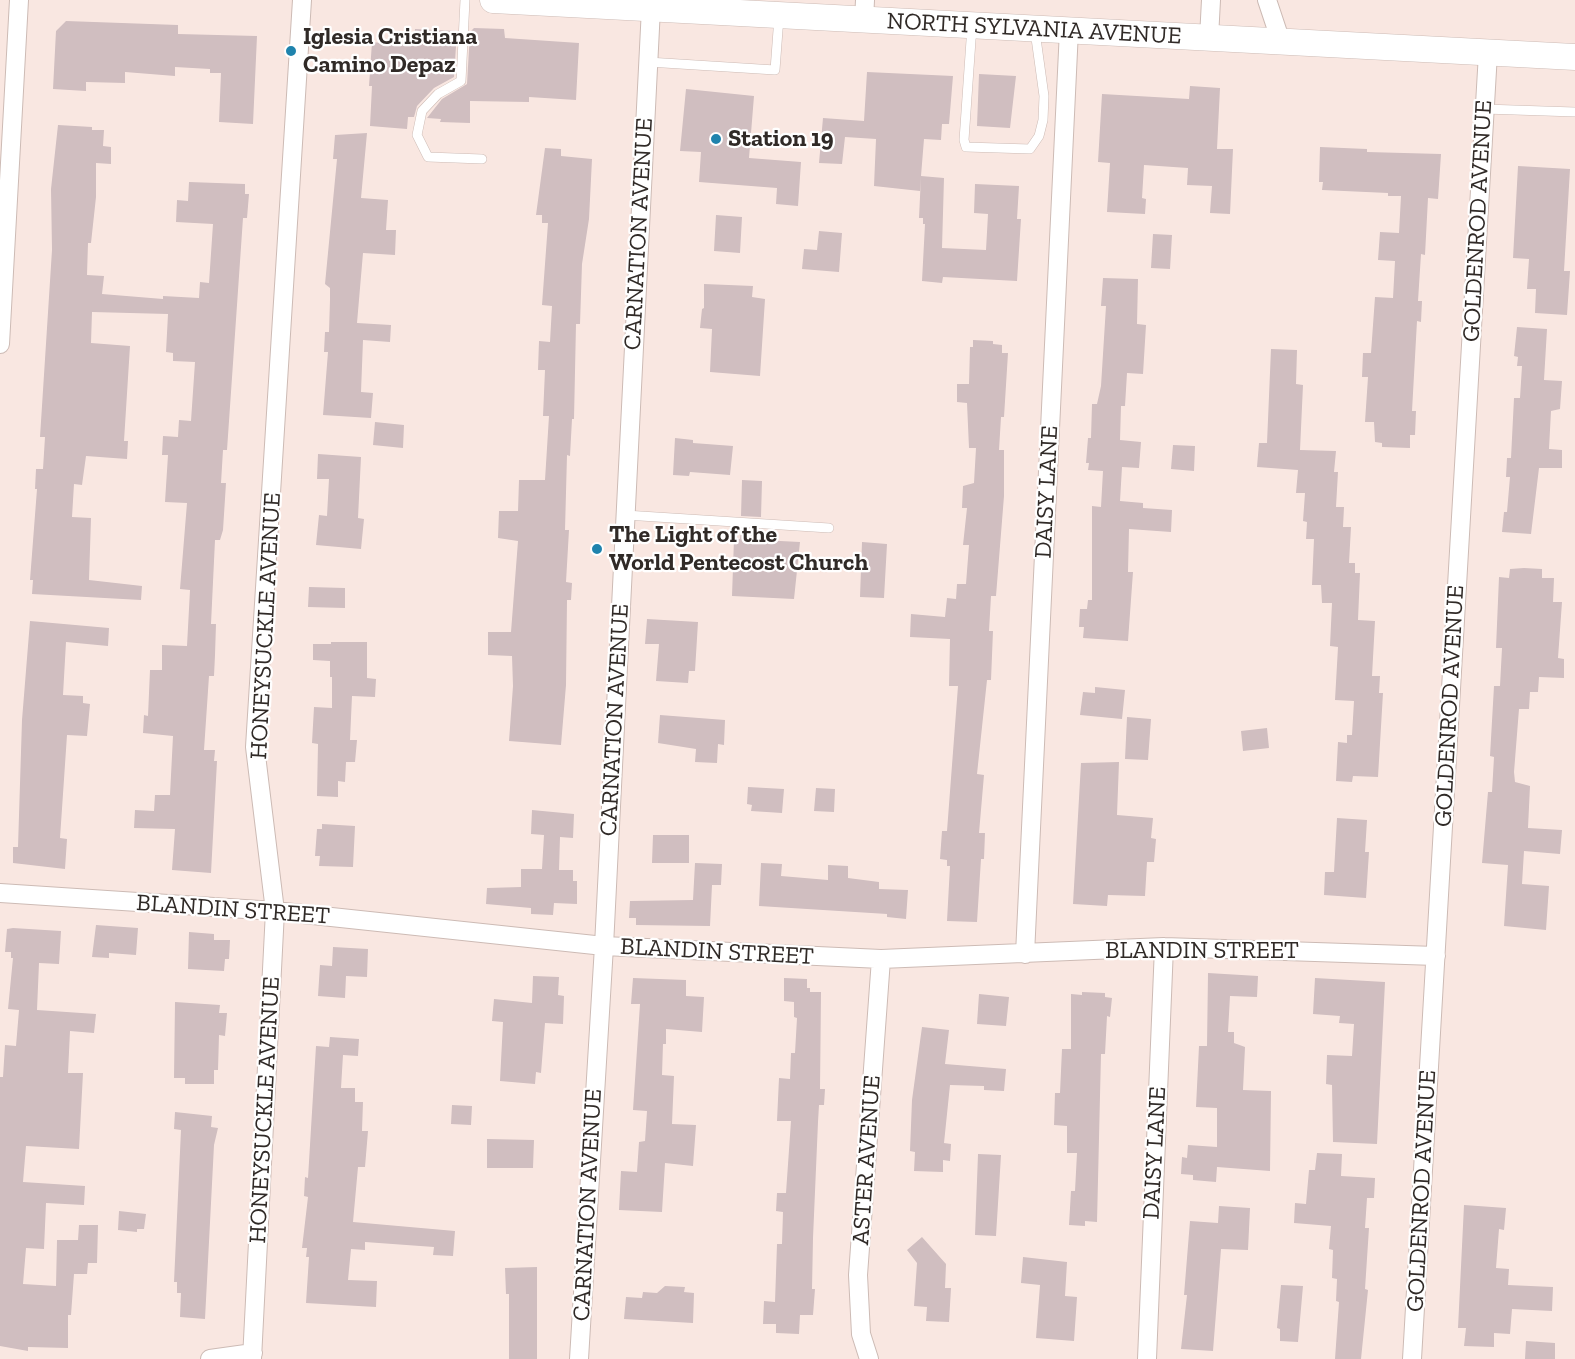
<!DOCTYPE html>
<html>
<head>
<meta charset="utf-8">
<style>
	body { margin:0 }
	canvas { display:block; background:#f9e7e1 }
</style>
</head>
<body>
<canvas width="1575" height="1359"></canvas>
<script>
const ctx = document.querySelector('canvas').getContext('2d');
ctx.lineJoin = 'round';
function paint(path, color) { ctx.fillStyle = color; ctx.fill(path, 'evenodd'); }
const toPath = rows => new Path2D(rows.map(r => 'M' + r).join(''));
function stroke(path, color, width, dash) { ctx.strokeStyle = color; ctx.lineWidth = width; ctx.lineCap = dash ? 'butt' : 'round'; ctx.setLineDash(dash || []); ctx.stroke(path); }
function label(font, color, halo, rows, align = 'center') {
  ctx.font = font + ' "Zilla Slab",serif'; ctx.lineWidth = 4.5; ctx.setLineDash([]); ctx.textBaseline = 'middle'; ctx.strokeStyle = halo; ctx.fillStyle = color; for (const [text, x, y, turn = 0] of rows) {
    ctx.save(); ctx.translate(x, y); ctx.rotate((+turn || 0) * Math.PI / 180); ctx.textAlign = isNaN(turn) ? turn : align; if (halo) ctx.strokeText(text, 0, 0); ctx.fillText(text, 0, 0); ctx.restore();
  }
}
const building = toPath([
	[66,21,178,25,178,34,257,36,253,124,219,122,221,73,210,73,210,69,175,67,175,76,125,72,125,83,86,82,86,91,53,89,56,31],
	[474,28,504,29,505,38,579,43,576,100,529,97,529,102,470,101,470,123,440,122,441,119,427,118,442,99,467,84,470,32],
	[415,29,457,31,454,77,434,88,417,106,414,117,408,117,407,129,370,126,372,86,369,86,372,42,381,43,382,40,414,42],
	[867,72,953,76,949,124,942,124,941,140,924,139,921,176,944,178,942,248,986,250,988,214,974,213,975,184,1019,186,1017,219,1021,219,1017,281,943,277,942,283,922,281,925,224,923,224,923,218,919,218,921,176,920,191,874,186,876,139,845,137,842,164,819,163,823,118,864,121],
	[979,74,1016,76,1010,128,977,126],
	[1190,86,1220,88,1217,149,1233,149,1230,214,1210,213,1212,186,1187,185,1188,168,1144,165,1142,198,1146,199,1145,214,1107,212,1110,163,1098,162,1102,94,1189,99],
	[686,89,754,96,749,158,801,162,798,206,776,204,777,188,699,182,701,152,680,151],
	[58,125,92,127,92,130,104,130,103,146,111,147,111,164,96,163,96,197,91,243,88,243,87,275,104,276,102,294,163,299,163,296,199,298,200,282,209,283,213,224,176,222,177,200,188,201,189,182,245,184,245,194,249,194,247,218,243,218,227,450,223,450,221,483,226,483,223,530,220,540,215,540,211,624,216,624,215,655,214,676,209,676,204,750,215,750,214,761,217,761,211,873,172,870,175,829,134,828,135,810,154,811,155,795,170,795,173,736,143,733,144,715,148,716,150,670,162,670,162,645,187,646,190,590,180,589,187,503,165,502,168,455,162,455,163,436,178,437,179,420,191,421,195,362,173,361,173,353,166,352,168,314,92,312,91,343,130,346,124,441,128,441,127,459,86,456,82,485,74,484,72,517,91,518,89,580,142,586,141,600,32,594,33,580,30,580,37,489,35,489,36,469,43,469,45,437,40,437,52,250,51,189],
	[367,133,361,198,388,200,386,230,396,230,395,255,363,253,357,323,391,325,390,342,363,340,361,392,373,393,371,418,323,415,328,352,324,352,325,332,329,332,330,300,330,288,325,284,337,159,333,159,335,135],
	[1320,147,1367,149,1367,152,1441,154,1438,199,1428,198,1425,255,1421,254,1418,301,1422,301,1421,322,1417,321,1412,411,1416,411,1415,435,1410,435,1410,448,1382,447,1382,443,1375,442,1374,422,1365,422,1368,377,1362,377,1363,353,1371,353,1375,297,1393,298,1395,261,1378,260,1380,232,1399,233,1401,196,1388,196,1388,193,1322,190,1323,182,1319,182],
	[545,148,561,149,561,156,592,159,589,219,582,264,580,324,576,324,574,419,572,419,570,456,567,455,565,530,569,530,566,582,572,583,571,600,567,600,566,685,561,745,509,741,513,686,512,656,488,655,488,632,511,632,518,541,498,538,499,511,518,511,519,480,545,480,549,416,543,416,545,370,538,370,539,341,550,342,552,306,542,305,548,223,542,223,542,215,536,215],
	[1518,166,1570,169,1564,271,1570,271,1567,315,1535,313,1536,289,1527,289,1529,259,1513,258],
	[716,215,742,217,740,253,714,251],
	[819,231,842,233,839,272,802,269,804,249,817,250],
	[1153,234,1172,235,1170,269,1151,268],
	[1103,278,1138,279,1137,324,1146,325,1143,374,1127,373,1125,406,1121,406,1120,440,1141,442,1139,468,1122,467,1120,501,1143,503,1143,508,1172,510,1171,532,1129,529,1128,572,1133,572,1128,641,1083,638,1084,627,1079,627,1080,609,1087,609,1088,600,1092,600,1092,506,1101,507,1103,471,1088,470,1089,463,1086,463,1088,438,1091,438,1092,404,1097,404,1101,386,1106,306,1101,306],
	[704,284,753,286,752,297,765,299,760,376,710,372,712,329,700,328,702,309,704,308],
	[1517,327,1547,329,1544,380,1562,381,1560,409,1551,411,1549,449,1562,450,1562,468,1539,468,1531,534,1502,532,1504,512,1507,512,1510,477,1506,477,1507,458,1511,458,1514,398,1520,398,1522,366,1517,366,1518,357,1514,356],
	[973,340,993,341,993,344,1002,345,1002,353,1008,353,1004,417,1001,417,999,450,1004,450,1004,496,996,596,991,596,989,631,993,631,991,680,987,680,977,774,984,775,979,833,985,833,984,859,981,859,977,922,947,921,950,866,947,866,947,860,940,859,942,831,947,831,958,686,949,686,950,639,910,637,911,614,945,617,947,598,956,599,957,584,966,584,969,545,963,545,967,508,962,508,963,486,974,483,976,448,969,448,967,403,957,402,957,384,969,384,970,347,973,347],
	[1271,349,1297,350,1296,384,1303,385,1300,450,1336,451,1334,472,1338,472,1336,507,1344,507,1343,527,1351,527,1349,563,1355,563,1355,573,1360,573,1358,620,1375,621,1372,676,1380,676,1379,693,1383,693,1378,777,1353,776,1352,782,1336,781,1338,742,1347,743,1347,735,1352,735,1354,701,1335,700,1338,647,1330,646,1332,603,1322,603,1321,585,1312,585,1314,539,1306,539,1307,522,1303,521,1305,493,1296,493,1298,470,1257,467,1259,443,1267,443],
	[375,422,404,425,403,448,373,445],
	[675,438,693,440,693,443,733,446,730,475,690,472,689,476,673,475],
	[1173,445,1195,446,1194,471,1171,469],
	[318,454,361,457,358,518,364,519,361,549,316,545,319,515,327,516,329,479,317,479],
	[742,480,762,481,761,517,741,516],
	[741,529,761,530,760,540,800,542,794,599,732,596,734,539,740,539],
	[862,542,887,544,884,598,860,597],
	[1524,568,1542,569,1542,578,1554,578,1553,602,1562,602,1558,658,1564,659,1564,678,1539,677,1538,692,1530,692,1529,709,1519,709,1514,772,1515,782,1530,786,1528,828,1562,830,1560,854,1524,851,1522,884,1549,886,1546,930,1504,926,1508,865,1482,863,1488,792,1492,792,1494,757,1490,756,1494,686,1500,686,1502,648,1496,648,1499,577,1509,578,1510,569],
	[309,587,345,588,345,608,308,607],
	[647,619,698,622,695,671,689,671,688,683,656,681,659,644,645,644],
	[30,621,109,628,108,646,66,642,63,695,83,696,83,703,90,704,87,736,67,735,60,838,67,839,65,869,13,863,13,847,18,847,22,720],
	[331,642,367,642,367,678,376,679,375,697,352,696,350,740,357,740,355,762,346,762,345,782,338,781,338,797,317,796,318,744,312,743,314,707,332,708,332,677,330,677,330,661,313,660,313,644,331,644],
	[1095,687,1125,690,1122,719,1080,715,1083,692,1095,693],
	[660,715,725,720,724,745,718,744,717,763,695,762,696,749,658,743],
	[1127,717,1151,719,1148,760,1125,759],
	[1267,728,1269,748,1243,751,1241,731],
	[1119,762,1117,815,1153,818,1151,838,1156,839,1154,862,1147,862,1145,896,1108,895,1107,906,1073,904,1081,763],
	[748,787,784,789,782,813,751,811,752,805,747,804],
	[816,788,835,789,834,812,814,811],
	[532,810,574,814,573,838,560,837,559,870,573,870,573,881,577,881,577,904,554,903,553,915,531,914,531,908,486,904,487,888,521,887,521,869,542,869,544,835,531,834],
	[1337,818,1367,820,1365,852,1369,852,1366,898,1324,895,1325,872,1334,872],
	[322,824,355,826,353,867,319,866,320,856,315,856,317,829,322,829],
	[653,835,689,835,689,863,652,863],
	[695,863,722,864,721,885,712,885,710,926,636,925,636,918,629,918,630,901,693,900],
	[761,863,782,864,781,876,828,880,828,865,848,866,848,878,879,882,879,889,908,890,906,919,887,917,887,914,759,906],
	[96,925,138,928,136,955,109,953,109,958,92,957],
	[13,928,61,931,59,964,39,963,37,1010,96,1014,94,1033,70,1031,68,1073,83,1073,79,1149,26,1146,23,1182,85,1186,84,1205,46,1203,44,1249,26,1248,23,1284,56,1286,57,1240,78,1240,79,1225,98,1225,97,1263,88,1263,87,1274,74,1274,71,1315,68,1315,68,1348,28,1347,28,1351,0,1346,0,1077,3,1077,5,1045,16,1046,19,1010,8,1009,13,958,11,958,11,952,5,952,7,929],
	[189,932,214,934,214,940,230,940,229,959,225,959,224,971,188,969],
	[333,947,368,949,367,977,346,976,345,998,318,996,320,965,332,966],
	[1208,973,1258,976,1257,997,1230,996,1228,1032,1234,1032,1234,1043,1245,1047,1243,1090,1271,1091,1270,1171,1217,1167,1216,1182,1193,1180,1193,1175,1181,1174,1182,1157,1187,1158,1188,1145,1217,1147,1217,1108,1196,1107,1199,1046,1207,1046],
	[533,976,559,977,558,995,564,996,563,1024,545,1023,541,1073,536,1072,535,1084,500,1081,503,1022,492,1021,494,999,532,1003],
	[633,978,686,980,686,996,704,997,702,1032,666,1029,666,1044,663,1044,662,1075,674,1076,672,1124,696,1125,693,1166,665,1163,662,1212,619,1210,621,1171,637,1172,639,1142,645,1141,647,1111,633,1110,640,1004,631,1004],
	[784,978,807,979,807,988,810,988,810,992,821,992,820,1089,825,1089,824,1105,819,1105,818,1122,813,1238,812,1289,815,1289,813,1315,800,1315,799,1334,776,1333,776,1324,763,1324,764,1301,775,1302,777,1244,782,1244,783,1212,776,1211,777,1193,786,1193,791,1121,777,1121,779,1078,790,1079,791,1053,795,1053,797,1018,794,1017,794,1002,784,1001],
	[1315,978,1385,982,1377,1144,1333,1142,1332,1085,1326,1084,1327,1055,1352,1056,1354,1024,1339,1023,1340,1016,1313,1014],
	[1082,992,1105,993,1105,997,1112,998,1110,1017,1107,1016,1105,1054,1101,1054,1097,1222,1085,1221,1085,1226,1069,1225,1071,1191,1075,1191,1077,1153,1067,1153,1067,1126,1054,1125,1055,1093,1060,1093,1062,1049,1071,1049,1071,994,1082,995],
	[979,994,1009,997,1006,1026,977,1024],
	[175,1002,220,1005,219,1013,227,1013,225,1036,219,1035,218,1070,214,1070,214,1084,185,1084,185,1078,174,1078],
	[922,1027,949,1030,945,1064,1006,1069,1004,1091,984,1090,984,1086,950,1085,944,1143,951,1144,950,1161,943,1160,943,1172,914,1171,915,1152,910,1151,912,1100],
	[330,1037,359,1039,358,1056,343,1055,341,1088,355,1088,355,1102,363,1102,362,1131,368,1131,365,1167,358,1167,353,1222,455,1231,453,1256,433,1255,434,1247,365,1242,365,1250,351,1249,348,1280,377,1281,376,1307,306,1303,309,1257,306,1257,307,1248,302,1248,308,1197,304,1196,305,1177,308,1178,316,1046,329,1047],
	[452,1105,472,1106,471,1125,451,1124],
	[175,1112,212,1116,211,1127,218,1128,214,1145,205,1319,180,1317,181,1293,177,1293,177,1282,174,1282,181,1130,174,1129],
	[487,1139,534,1140,533,1168,487,1168],
	[1317,1153,1342,1154,1341,1176,1375,1178,1374,1198,1367,1198,1365,1228,1369,1228,1365,1289,1368,1290,1361,1359,1335,1359,1339,1302,1336,1301,1337,1279,1332,1278,1333,1250,1329,1249,1331,1226,1294,1223,1295,1203,1306,1204,1309,1170,1315,1170],
	[978,1154,1001,1155,996,1236,975,1235],
	[1464,1205,1506,1208,1504,1230,1499,1229,1496,1268,1509,1269,1508,1285,1553,1287,1552,1311,1512,1309,1510,1334,1494,1333,1494,1347,1464,1346,1466,1328,1458,1328],
	[1219,1206,1250,1208,1248,1250,1221,1249,1213,1351,1181,1349,1187,1295,1184,1295,1190,1221,1218,1223],
	[119,1211,146,1214,144,1229,137,1229,137,1232,118,1230],
	[922,1237,946,1264,945,1288,951,1288,949,1322,926,1321,927,1307,914,1306,917,1263,907,1250],
	[1023,1257,1067,1262,1065,1296,1077,1297,1074,1341,1036,1338,1040,1285,1021,1283],
	[537,1267,537,1359,509,1359,509,1294,506,1294,505,1268],
	[1281,1285,1303,1286,1298,1342,1280,1341,1280,1329,1277,1328],
	[665,1286,685,1287,684,1292,694,1293,693,1323,624,1319,626,1297,642,1298,643,1292,657,1293],
	[1526,1341,1555,1343,1555,1359,1525,1359]
]);
const service = toPath([
	[465,0,461,81,438,94,422,111,417,135,428,157,482,159],
	[972,26,964,140,966,147,1030,149,1039,136,1043,120,1044,96,1035,31],
	[648,62,775,70,779,17],
	[1484,109,1575,112],
	[625,515,829,528]
]);
const minor = toPath([
	[1267,0,1281,42],
	[864,20,865,0],
	[1209,38,1211,0],
	[0,344,19,0],
	[0,893,275,911,604,946,881,959,1164,947,1436,956],
	[1025,954,1069,30],
	[210,1359,253,1353],
	[252,1359,275,911,255,747,302,0],
	[579,1359,604,946,651,8],
	[869,1359,861,1334,858,1275,881,959],
	[1147,1359,1164,947],
	[1412,1359,1488,53]
]);
const secondary = toPath([
	[493,0,1575,57]
]);
const markers = [
	[291,51,6,"#1f83ad"],
	[716,139,6,"#1f83ad"],
	[597,549,6,"#1f83ad"]
];
const streetNames = [
	["NORTH SYLVANIA AVENUE",1034,29,3],
	["GOLDENROD AVENUE",1478,221,-87],
	["CARNATION AVENUE",639,234,-87],
	["DAISY LANE",1047,492,-87],
	["HONEYSUCKLE AVENUE",266,626,-87],
	["GOLDENROD AVENUE",1450,706,-87],
	["CARNATION AVENUE",615,720,-87],
	["BLANDIN STREET",233,910,4],
	["BLANDIN STREET",1202,951],
	["BLANDIN STREET",717,952,3],
	["HONEYSUCKLE AVENUE",265,1110,-87],
	["DAISY LANE",1155,1153,-87],
	["ASTER AVENUE",867,1160,-86],
	["GOLDENROD AVENUE",1422,1191,-87],
	["CARNATION AVENUE",588,1205,-87]
];
const poiNames = [
	["Iglesia Cristiana",303,37],
	["Camino Depaz",303,65],
	["Station 19",728,139],
	["The Light of the",609,535],
	["World Pentecost Church",609,563]
];
paint(building, '#d0bec0');
stroke(service, '#cdbbb5', 10);
stroke(minor, '#cdbbb5', 20);
stroke(secondary, '#cdbbb5', 27);
stroke(service, '#fff', 9);
stroke(minor, '#fff', 18);
stroke(secondary, '#fff', 26);
for (const [x, y, r, color] of markers) { const dot = new Path2D(); dot.arc(x, y, r, 0, 2 * Math.PI); ctx.fillStyle = color; ctx.fill(dot); stroke(dot, '#fff', 2); }
label('24px', '#302a27', '#fff', streetNames);
label('bold 24px', '#302a27', '#fff', poiNames, 'left');
</script>
</body>
</html>
